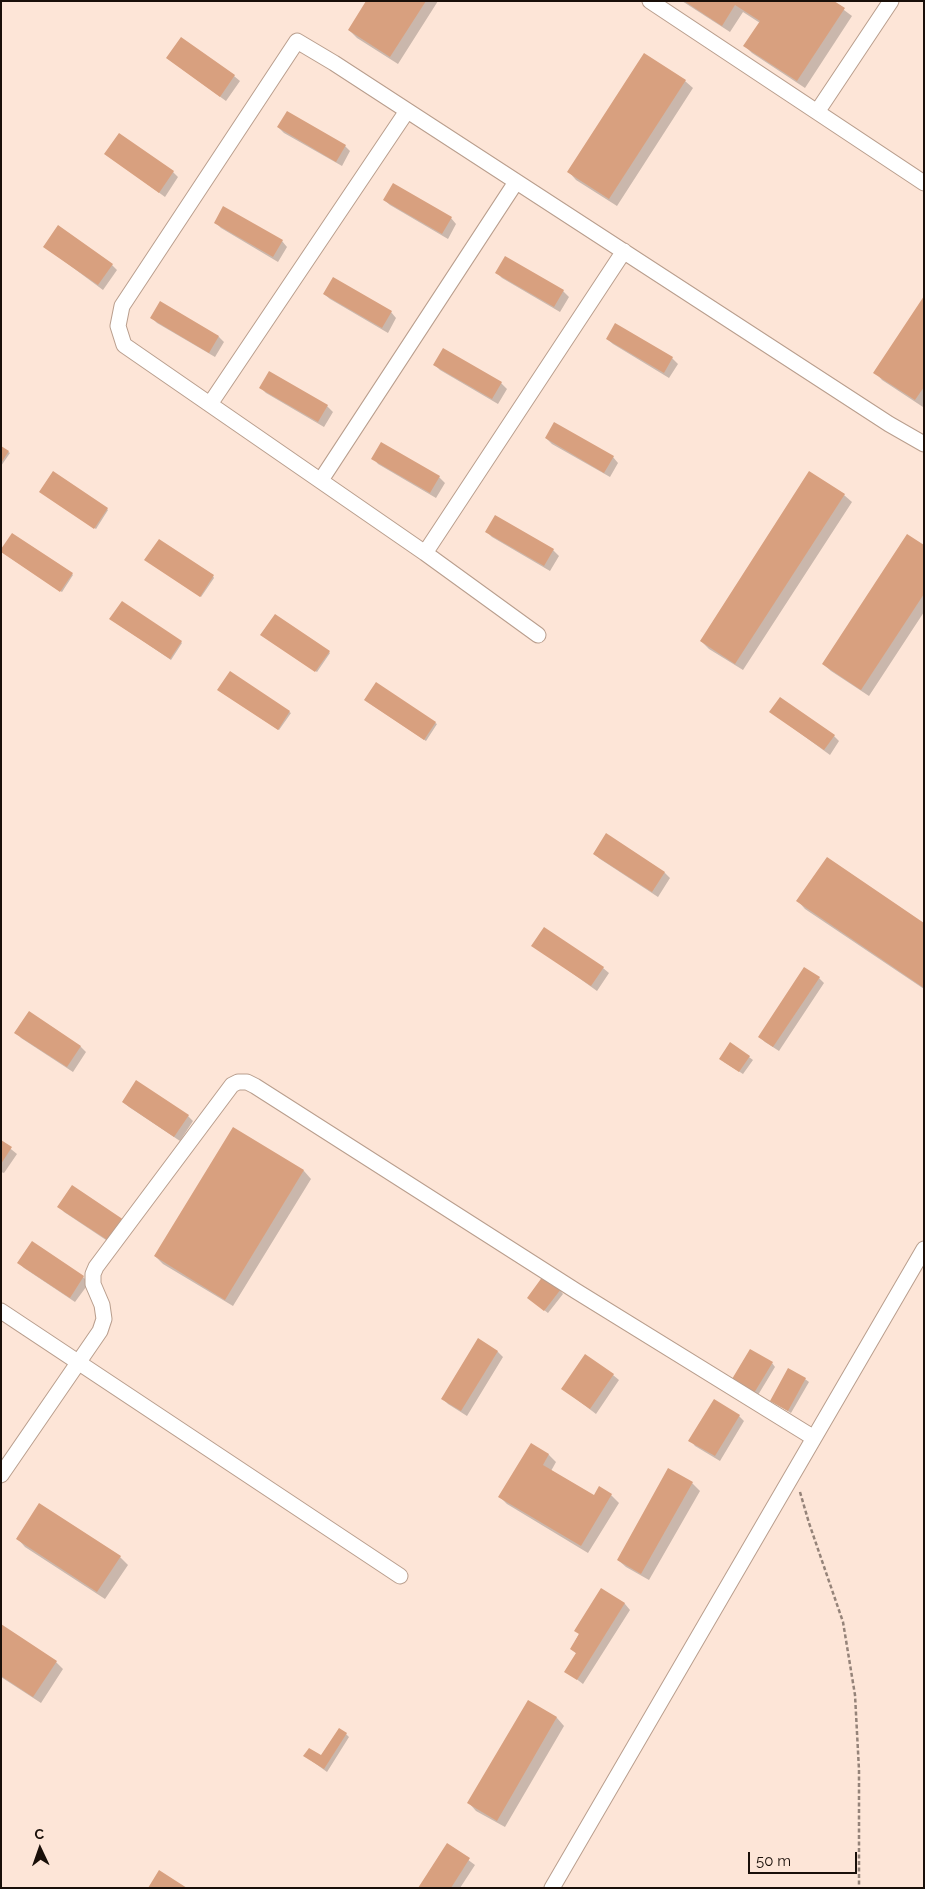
<!DOCTYPE html>
<html>
<head>
<meta charset="utf-8">
<style>
	body { margin:0 }
	#map { position:relative; width:925px; height:1889px; overflow:hidden; background:#fde5d7; font-family:Raleway,sans-serif }
	canvas { display:block }
	.frame { position:absolute; inset:0; border:2px solid #190f09; pointer-events:none }
	.north { position:absolute; left:15px; top:1824px; width:50px; height:50px; -webkit-text-stroke:4px #fde5d7; paint-order:stroke; rotate:357deg; font-size:14px; font-weight:700; line-height:20px; text-align:center; color:#190f09 }
	.north::after { content:''; display:block; margin:auto; width:18px; height:22px; background:#190f09; clip-path:polygon(50% 0,100% 100%,50% 72%,0 100%) }
	.scale { position:absolute; left:748px; top:1852px; width:109px; height:22px; box-sizing:border-box; border:2px solid #190f09; border-top:0; padding-left:6px; font-size:15px; line-height:18px; white-space:nowrap; color:#190f09; -webkit-text-stroke:4px #fde5d7; paint-order:stroke }
</style>
</head>
<body>
<div id="map">
<canvas width="925" height="1889"></canvas>
<div class="frame"></div>
<div class="north">С</div>
<div class="scale">50 m</div>
</div>
<script>
const ctx = document.querySelector('canvas').getContext('2d');
ctx.lineJoin = 'round';
function paint(path, color) { ctx.fillStyle = color; ctx.fill(path, 'evenodd'); }
const toPath = rows => new Path2D(rows.map(r => 'M' + r).join(''));
function stroke(path, color, width, dash) { ctx.strokeStyle = color; ctx.lineWidth = width; ctx.lineCap = dash ? 'butt' : 'round'; ctx.setLineDash(dash || []); ctx.stroke(path); }
const shadow = toPath([
	[368,1,438,1,398,64,357,38,349,30],
	[682,1,832,1,852,16,805,88,752,53,745,46,760,23,743,12,730,32],
	[644,55,685,81,693,88,617,206,576,180,569,172],
	[167,58,234,76,240,81,226,101],
	[278,127,345,146,350,151,342,166,284,133],
	[106,154,173,172,178,177,165,197],
	[384,200,451,218,456,224,448,239,390,205],
	[215,222,282,241,287,247,278,262,221,228],
	[45,247,112,265,117,270,103,290],
	[505,258,563,291,569,297,560,312,502,278,497,273],
	[324,294,391,312,396,318,388,333,330,299],
	[924,298,924,406,923,407,882,380,875,372],
	[161,303,219,337,224,342,215,357,157,323,152,318],
	[607,339,672,358,678,364,669,378,613,344],
	[434,364,501,383,507,389,498,404,440,370],
	[260,387,327,406,333,412,324,427,266,393],
	[546,438,613,457,618,463,610,477,552,444],
	[1,447,10,453,1,466],
	[373,458,439,477,445,483,436,498,378,464],
	[42,493,107,509,108,510,96,529],
	[844,495,852,502,743,670,709,649,701,641],
	[486,531,553,550,559,556,550,571,492,537],
	[924,546,924,612,869,696,831,671,823,664],
	[3,553,72,574,73,575,62,592],
	[147,561,213,576,214,578,201,597],
	[112,620,181,642,182,643,171,660],
	[263,636,329,652,330,653,317,672],
	[230,673,291,713,279,730,220,691],
	[376,683,437,724,426,741,366,701],
	[771,712,834,736,839,741,830,755],
	[607,835,665,873,670,878,658,897,600,859,594,854],
	[798,901,924,925,924,989,805,909],
	[533,945,603,968,609,973,597,991],
	[819,978,824,983,779,1051,765,1042,760,1037],
	[29,1012,81,1047,86,1052,73,1072,21,1038,16,1032],
	[749,1057,753,1060,743,1074,724,1062],
	[123,1102,188,1116,193,1121,180,1141,129,1107],
	[233,1129,304,1171,311,1179,233,1306,163,1264,155,1256],
	[1,1141,17,1154,4,1173,1,1172],
	[72,1187,115,1246,64,1212,59,1206],
	[19,1263,83,1277,89,1283,75,1302,24,1268],
	[560,1290,563,1294,548,1313,532,1301],
	[479,1340,498,1352,503,1357,467,1416,448,1404,443,1399],
	[772,1363,775,1367,758,1395,737,1382],
	[613,1375,619,1380,596,1414,563,1389],
	[805,1379,809,1382,791,1413,771,1401],
	[739,1416,744,1421,720,1461,695,1446,690,1440],
	[532,1445,549,1455,556,1462,551,1471,594,1497,599,1488,611,1495,619,1503,588,1553,507,1504,500,1497],
	[692,1483,700,1491,649,1580,626,1567,618,1560],
	[40,1505,120,1557,128,1565,105,1599,25,1547,18,1539],
	[602,1590,625,1604,630,1610,583,1684,566,1671,577,1654,571,1649],
	[1,1626,56,1662,63,1669,41,1703,1,1677],
	[528,1702,557,1718,564,1726,505,1827,476,1811,469,1803],
	[346,1734,349,1737,327,1772,305,1756,322,1757],
	[448,1845,475,1865,460,1888,420,1888]
]);
const building = toPath([
	[366,1,426,1,390,57,348,30],
	[684,1,834,1,845,8,797,81,743,46,760,21,735,5,722,26],
	[181,37,235,75,220,97,166,58],
	[644,53,686,80,609,199,567,172],
	[287,111,346,145,336,162,277,127],
	[119,133,174,171,159,193,104,154],
	[393,183,452,217,442,234,383,200],
	[223,206,283,240,273,257,214,223],
	[58,225,113,264,98,285,43,247],
	[505,256,564,290,554,307,495,273],
	[333,277,392,311,382,328,323,294],
	[924,296,924,387,915,400,873,373],
	[160,301,219,336,209,353,150,318],
	[615,323,673,357,664,373,606,339],
	[443,348,502,382,492,399,433,365],
	[269,371,328,405,318,422,259,388],
	[554,422,614,456,604,473,545,438],
	[381,442,440,476,430,493,371,459],
	[1,446,9,451,1,463],
	[53,471,108,508,94,529,39,492],
	[809,471,845,494,735,664,700,641],
	[495,515,554,549,544,566,485,532],
	[12,533,73,573,60,592,1,552,1,549],
	[907,534,924,545,924,594,861,690,822,664],
	[159,539,214,575,200,597,144,560],
	[122,601,182,641,170,659,109,619],
	[275,614,330,651,315,672,260,635],
	[230,671,290,711,278,730,217,690],
	[376,682,436,722,424,740,364,700],
	[780,697,835,735,824,750,769,712],
	[606,833,665,872,652,892,593,854],
	[827,857,924,923,924,988,796,901],
	[544,927,604,967,591,986,531,946],
	[804,967,820,977,773,1047,758,1037],
	[29,1011,81,1046,67,1067,14,1033],
	[730,1042,750,1056,739,1072,719,1059],
	[136,1080,189,1115,174,1137,122,1102],
	[233,1127,304,1170,225,1300,154,1256],
	[1,1140,12,1147,1,1164],
	[72,1185,124,1220,109,1241,57,1207],
	[32,1241,84,1276,70,1298,17,1263],
	[543,1276,561,1289,544,1311,527,1298],
	[478,1338,498,1351,461,1411,441,1399],
	[750,1349,773,1362,754,1393,732,1379],
	[585,1354,614,1374,590,1409,561,1389],
	[788,1368,806,1378,788,1411,770,1401],
	[714,1399,740,1415,715,1456,688,1441],
	[531,1443,549,1454,543,1465,594,1495,599,1486,612,1494,581,1546,498,1497],
	[668,1468,693,1482,641,1574,617,1560],
	[39,1503,121,1556,97,1592,16,1539],
	[601,1588,625,1603,577,1680,564,1672,576,1653,570,1649,579,1634,574,1631],
	[1,1624,57,1661,33,1697,1,1676],
	[528,1700,557,1717,497,1821,467,1803],
	[339,1728,347,1733,324,1769,303,1756,309,1748,321,1755],
	[447,1843,470,1858,451,1888,418,1888],
	[159,1870,187,1888,148,1888]
]);
const path = toPath([
	[800,1492,809,1523,843,1622,855,1695,859,1770,859,1888]
]);
const minor = toPath([
	[650,1,924,183],
	[817,112,891,1],
	[210,404,407,111],
	[321,480,516,182],
	[425,553,624,251],
	[538,635,425,553,124,345,118,326,122,306,297,41,334,63,889,424,924,444],
	[1,1311,400,1576],
	[1,1475,100,1331,104,1319,102,1305,93,1284,93,1274,96,1267,232,1085,238,1082,247,1082,255,1086,576,1291,814,1438],
	[552,1888,924,1249]
]);
paint(shadow, '#0003');
paint(building, '#d8a07f');
stroke(minor, '#b99e8d', 17);
stroke(path, '#958379', 2.5, [4, 2.5]);
stroke(minor, '#fff', 15);
</script>
</body>
</html>
